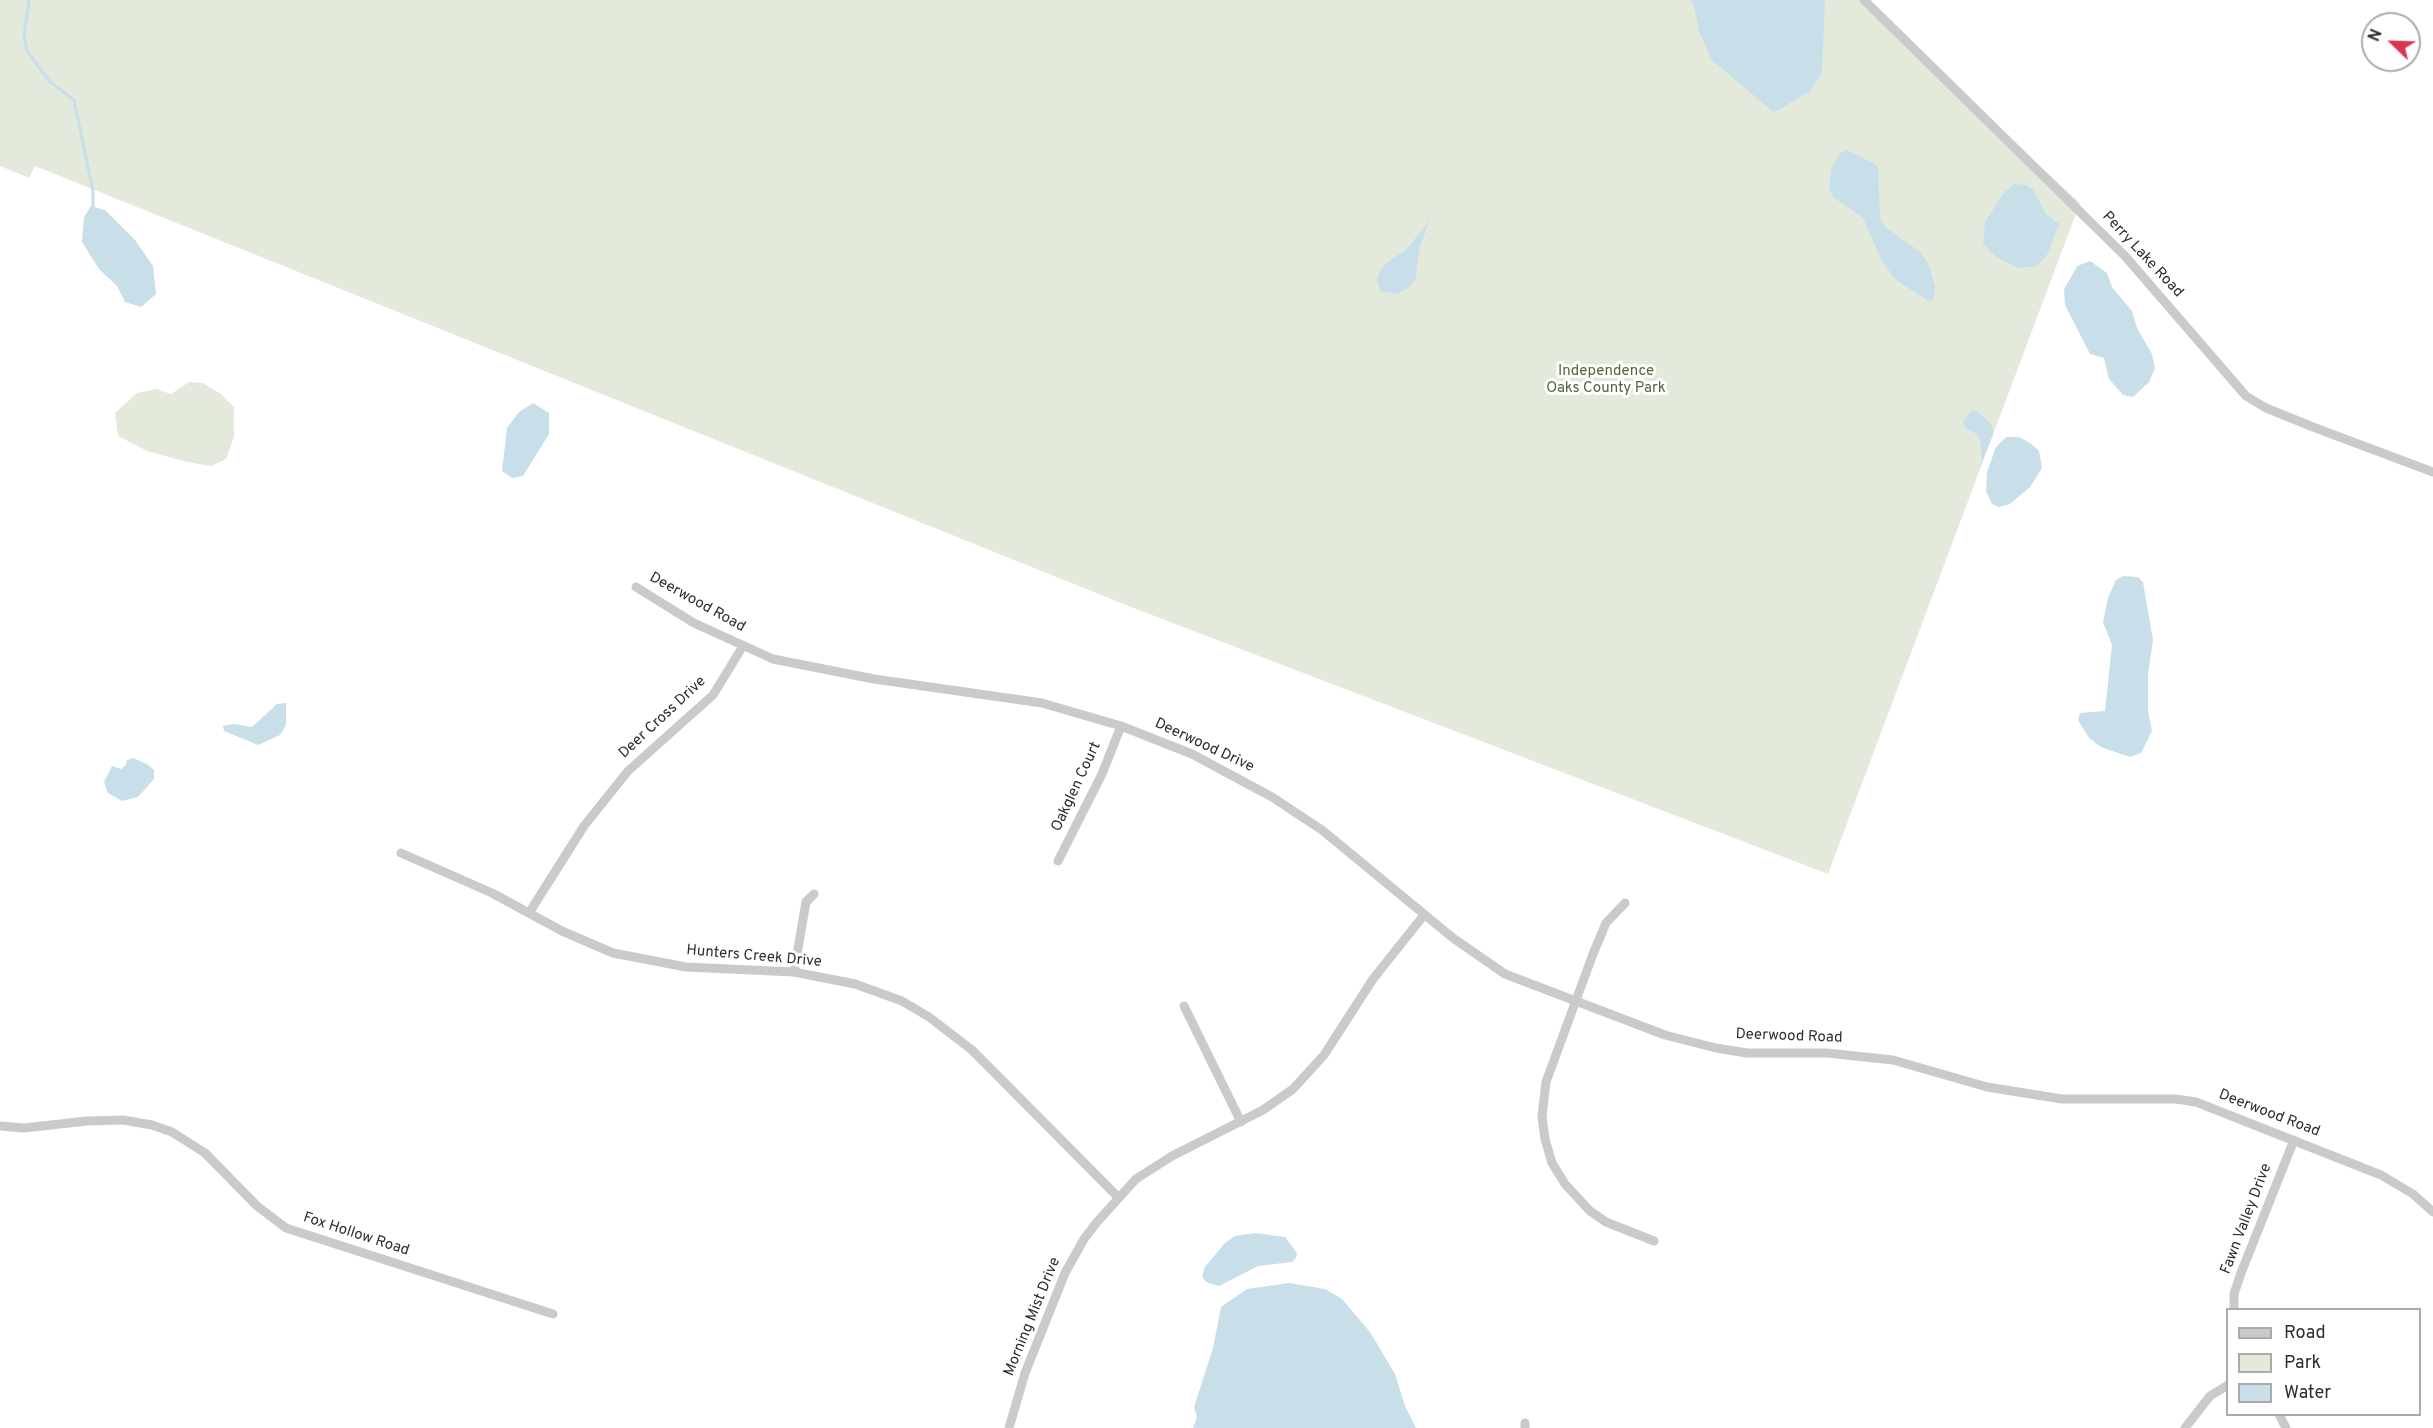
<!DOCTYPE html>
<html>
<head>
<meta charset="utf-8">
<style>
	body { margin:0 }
	#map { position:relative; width:2433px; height:1428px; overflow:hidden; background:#fff; font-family:Overpass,sans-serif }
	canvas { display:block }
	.legend { position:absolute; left:2226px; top:1308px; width:195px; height:108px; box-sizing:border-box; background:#fff; border:2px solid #ababab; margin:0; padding:8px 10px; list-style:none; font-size:18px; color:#2d2d2d }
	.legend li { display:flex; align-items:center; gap:12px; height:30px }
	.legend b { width:30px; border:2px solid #ababab }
	.north { position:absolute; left:2361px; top:12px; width:60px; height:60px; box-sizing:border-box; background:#fff; border:2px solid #ababab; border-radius:50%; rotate:293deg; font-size:16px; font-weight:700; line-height:24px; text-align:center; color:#2d2d2d }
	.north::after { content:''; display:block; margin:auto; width:21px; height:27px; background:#dc364e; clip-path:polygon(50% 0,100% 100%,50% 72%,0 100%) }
</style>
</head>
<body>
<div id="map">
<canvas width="2433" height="1428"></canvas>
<ul class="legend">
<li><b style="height:8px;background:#cacaca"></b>Road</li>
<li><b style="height:16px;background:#e4eadb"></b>Park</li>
<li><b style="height:16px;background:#c8dee9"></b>Water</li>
</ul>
<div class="north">N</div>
</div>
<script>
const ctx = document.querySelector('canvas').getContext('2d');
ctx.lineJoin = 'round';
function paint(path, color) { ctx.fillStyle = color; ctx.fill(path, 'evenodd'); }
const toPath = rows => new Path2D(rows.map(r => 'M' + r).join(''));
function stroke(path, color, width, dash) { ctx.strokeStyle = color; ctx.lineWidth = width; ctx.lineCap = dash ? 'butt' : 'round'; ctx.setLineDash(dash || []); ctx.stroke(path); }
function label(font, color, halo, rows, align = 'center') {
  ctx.font = font + ' Overpass,sans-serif'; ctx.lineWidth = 6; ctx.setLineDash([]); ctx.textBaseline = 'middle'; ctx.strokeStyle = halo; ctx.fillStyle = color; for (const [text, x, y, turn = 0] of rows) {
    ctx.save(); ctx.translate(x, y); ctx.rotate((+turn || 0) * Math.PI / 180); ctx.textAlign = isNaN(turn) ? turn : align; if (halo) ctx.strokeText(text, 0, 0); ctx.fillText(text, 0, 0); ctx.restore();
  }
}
const green = toPath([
	[0,0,1861,0,2080,203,1828,874,1131,607,35,166,29,178,0,166],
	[189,382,203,383,221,394,234,407,234,437,226,459,211,466,187,462,147,451,118,436,115,413,137,393,156,389,171,394]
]);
const water = toPath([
	[1690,0,1825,0,1822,73,1810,91,1779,110,1772,111,1712,60,1699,31,1694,5],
	[1847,150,1878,166,1880,218,1885,227,1919,251,1929,265,1935,287,1933,300,1928,301,1896,280,1882,261,1863,218,1833,197,1829,189,1831,170,1839,154],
	[2014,184,2026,185,2033,190,2046,214,2059,224,2047,255,2037,266,2018,268,1996,257,1983,244,1985,222,2003,194],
	[91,206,105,210,135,240,153,266,156,294,141,307,125,302,117,286,99,269,82,242,84,217],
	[1430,220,1420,246,1415,281,1408,288,1397,294,1380,291,1377,279,1380,271,1386,263,1406,250],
	[2090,261,2107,273,2112,287,2132,311,2137,328,2152,354,2155,368,2149,382,2133,397,2123,395,2109,379,2104,358,2090,354,2065,305,2064,289,2070,279,2077,266],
	[533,403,549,413,549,434,523,476,512,478,502,471,507,428,519,412],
	[1971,411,1977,411,1992,425,1993,435,1982,462,1980,440,1975,433,1965,428,1963,422],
	[2006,437,2019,437,2030,443,2039,451,2042,468,2030,487,2010,504,1999,507,1992,504,1986,491,1987,472,1996,447],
	[2123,576,2138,577,2143,582,2153,640,2148,674,2148,711,2152,731,2141,753,2130,757,2101,747,2089,738,2078,720,2080,713,2105,711,2112,645,2103,622,2108,598,2116,580],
	[286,703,286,725,280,735,258,745,224,731,223,726,234,724,252,727,277,704],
	[133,758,147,764,154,770,154,779,138,797,122,801,108,793,104,782,112,766,121,769,126,765,127,760],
	[1255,1233,1285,1237,1297,1253,1296,1258,1292,1262,1258,1266,1219,1286,1206,1282,1202,1276,1205,1267,1225,1243,1235,1236],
	[1289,1283,1325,1289,1342,1299,1370,1332,1395,1374,1405,1406,1416,1428,1193,1428,1197,1417,1194,1407,1213,1348,1221,1307,1247,1289]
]);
const stream = toPath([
	[29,0,24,36,27,51,49,81,74,100,93,191,93,208]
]);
const street = toPath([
	[1864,0,2125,256,2246,396,2266,408,2313,427,2433,472],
	[636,587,694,623,773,659,874,679,1042,703,1121,726,1192,754,1272,797,1322,830,1453,938,1505,974,1665,1035,1716,1048,1747,1053,1827,1053,1893,1060,1987,1087,2062,1099,2176,1099,2196,1102,2381,1175,2413,1194,2433,1212],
	[401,853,492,893,562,931,613,953,686,967,794,972,855,984,902,1001,929,1017,972,1050,1119,1198],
	[1058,861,1102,774,1121,726],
	[1625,903,1606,923,1593,954,1546,1082,1542,1116,1545,1139,1552,1163,1565,1184,1590,1211,1606,1222,1654,1241],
	[529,913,584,826,628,771,713,695,743,646],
	[794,972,806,902,814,894],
	[1184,1006,1241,1122],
	[0,1126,24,1128,87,1121,123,1120,152,1125,172,1132,205,1153,257,1206,286,1228,553,1314],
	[2234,1310,2234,1294,2241,1273,2294,1140],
	[2279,1414,2286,1428],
	[1525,1423,1525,1428],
	[1009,1428,1025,1373,1065,1273,1084,1239,1097,1222,1136,1179,1172,1156,1263,1110,1293,1089,1324,1055,1373,979,1424,915],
	[2185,1428,2210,1396,2228,1385]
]);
const streetNames = [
	["Perry Lake Road",2142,255,47],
	["Deerwood Road",697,603,29],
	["Deer Cross Drive",663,718,-43],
	["Deerwood Drive",1204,746,25],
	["Oakglen Court",1077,787,-65],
	["Hunters Creek Drive",754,957,5],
	["Deerwood Road",1789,1037,2],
	["Deerwood Road",2269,1114,21],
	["Fawn Valley Drive",2247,1219,-69],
	["Fox Hollow Road",356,1235,18],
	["Morning Mist Drive",1033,1317,-68]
];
const parkNames = [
	["Independence",1606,372],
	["Oaks County Park",1606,389]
];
paint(green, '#e4eadb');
paint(water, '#c8dee9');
stroke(stream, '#c8dee9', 3);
stroke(street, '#cacaca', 9);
label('15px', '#2d2d2d', '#fff', streetNames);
label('15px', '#53663d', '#fff', parkNames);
</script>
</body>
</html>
